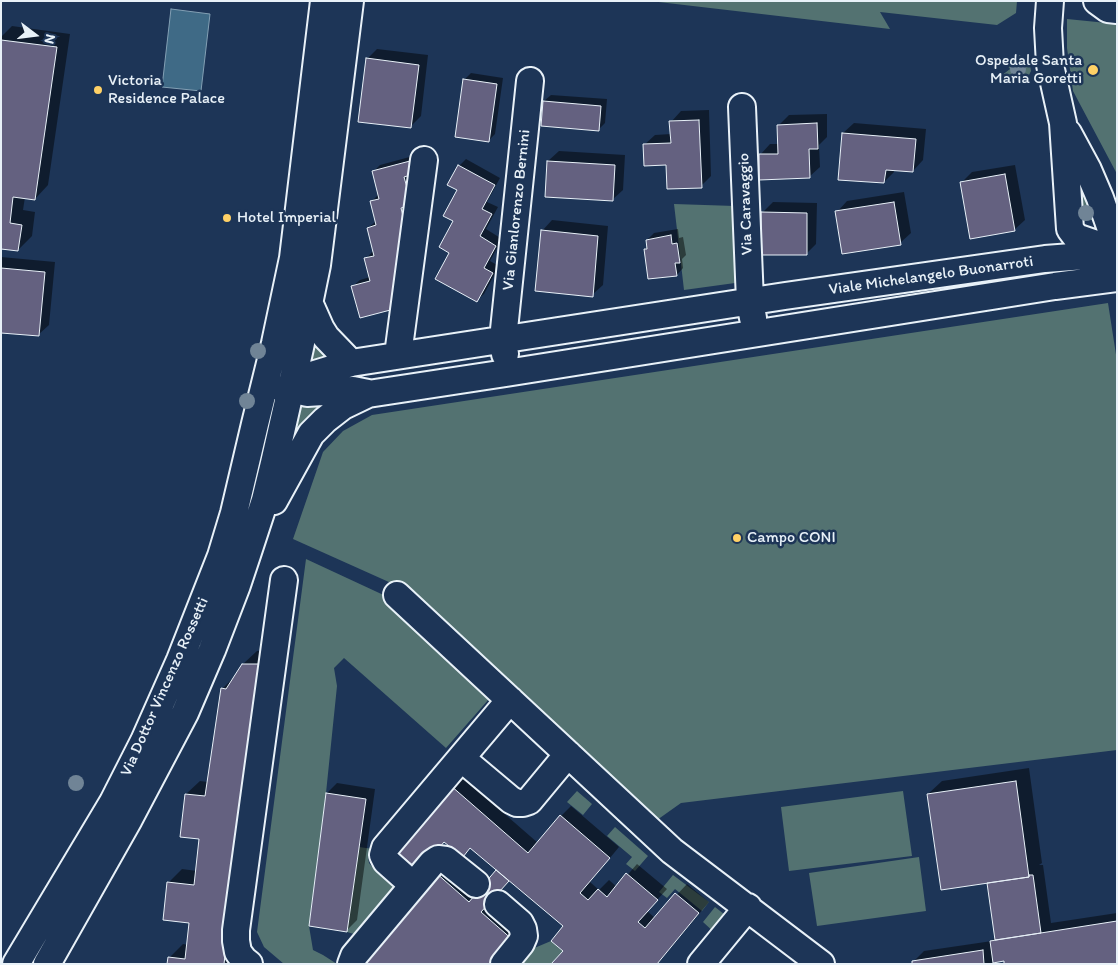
<!DOCTYPE html>
<html>
<head>
<meta charset="utf-8">
<style>
	body { margin:0 }
	#map { position:relative; width:1118px; height:965px; overflow:hidden; background:#1d3557; font-family:Itim,sans-serif }
	canvas { display:block }
	.frame { position:absolute; inset:0; border:2px solid #e8f1f8; pointer-events:none }
	.north { position:absolute; left:10px; top:10px; width:50px; height:50px; -webkit-text-stroke:4px #1d3557; paint-order:stroke; rotate:105deg; font-size:14px; font-weight:700; line-height:20px; text-align:center; color:#e8f1f8 }
	.north::after { content:''; display:block; margin:auto; width:18px; height:22px; background:#e8f1f8; clip-path:polygon(50% 0,100% 100%,50% 72%,0 100%) }
</style>
</head>
<body>
<div id="map">
<canvas width="1118" height="965"></canvas>
<div class="frame"></div>
<div class="north">N</div>
</div>
<script>
const ctx = document.querySelector('canvas').getContext('2d');
ctx.lineJoin = 'round';
function paint(path, color) { ctx.fillStyle = color; ctx.fill(path, 'evenodd'); }
const toPath = rows => new Path2D(rows.map(r => 'M' + r).join(''));
function stroke(path, color, width, dash) { ctx.strokeStyle = color; ctx.lineWidth = width; ctx.lineCap = dash ? 'butt' : 'round'; ctx.setLineDash(dash || []); ctx.stroke(path); }
function label(font, color, halo, rows, align = 'center') {
  ctx.font = font + ' Itim,sans-serif'; ctx.lineWidth = 5; ctx.setLineDash([]); ctx.textBaseline = 'middle'; ctx.strokeStyle = halo; ctx.fillStyle = color; for (const [text, x, y, turn = 0] of rows) {
    ctx.save(); ctx.translate(x, y); ctx.rotate((+turn || 0) * Math.PI / 180); ctx.textAlign = isNaN(turn) ? turn : align; if (halo) ctx.strokeText(text, 0, 0); ctx.fillText(text, 0, 0); ctx.restore();
  }
}
const green = toPath([
	[650,1,1017,1,1016,13,997,25,880,12,890,29],
	[1067,19,1117,24,1117,174,1073,91,1067,48],
	[1019,55,1027,59,1030,65,1031,71,1028,77,1023,80,997,79,1010,69,1005,63,1014,56],
	[1077,173,1097,219,1080,222],
	[674,204,735,206,735,283,684,290],
	[1108,303,1117,361,1117,750,681,803,657,820,400,587,293,539,323,452,343,431,372,415],
	[316,343,334,356,312,362,314,345],
	[332,398,304,434,295,431,301,404],
	[306,559,390,598,496,691,446,748,344,658,334,668,337,686,326,793,309,926,313,950,323,955,337,964,284,964,264,947,257,932],
	[577,791,592,804,583,815,567,802],
	[903,791,912,856,789,871,781,807],
	[615,827,648,856,635,871,626,864,632,857,607,836],
	[359,847,373,849,368,857,369,863,374,869,395,886,400,892,364,937,347,932],
	[919,857,926,911,817,926,809,873],
	[673,875,709,902,702,911,675,889,667,898,659,892],
	[715,907,729,918,716,934,703,922],
	[551,941,563,951,551,964,520,964,532,949]
]);
const water = toPath([
	[171,9,210,14,201,91,162,87,171,9]
]);
const shadow = toPath([
	[12,26,70,34,48,185,35,199,25,197,23,210,35,212,32,236,18,250,1,247,1,37],
	[377,49,428,55,421,116,410,127,367,59],
	[471,73,503,78,495,134,488,141,464,80],
	[551,95,607,99,605,123,598,130,544,101],
	[709,110,711,176,701,186,667,163,644,145,655,135,671,134,671,122,681,111],
	[827,114,827,137,819,145,820,167,809,177,760,155,770,144,779,144,779,125,789,115],
	[854,123,926,129,923,160,913,171,894,169,894,172,884,182,843,133],
	[559,151,625,155,623,190,612,200,548,161],
	[417,155,410,285,353,286,360,280,370,277,366,259,372,252,374,252,368,228,375,222,371,202,378,195,373,172,380,165],
	[466,159,500,178,487,202,498,207,486,229,502,239,490,261,499,266,484,294,477,300,451,253,458,189,459,166],
	[1015,165,1025,220,1014,230,962,182,972,172],
	[904,192,911,233,900,243,837,212,847,201],
	[773,202,817,203,816,244,806,254,762,213],
	[552,220,608,226,603,285,592,295,542,231],
	[678,229,679,238,683,237,686,255,682,259,683,268,677,275,645,249,648,247,647,240,654,233],
	[1,257,55,262,49,325,38,335,1,332],
	[272,650,235,964,169,964,169,958,183,944,188,945,191,922,168,883,182,869,197,871,201,838,186,794,200,781,208,782,222,689,236,675,243,664,257,651],
	[1029,768,1042,863,1039,865,1043,865,1051,923,1117,913,1117,964,1005,959,995,961,996,964,914,964,913,962,924,951,992,941,996,936,988,882,928,794,942,781],
	[461,776,538,843,561,816,571,806,619,847,590,882,599,890,609,880,617,887,637,864,667,889,647,911,655,918,687,884,709,902,657,964,553,964,565,950,565,926,510,880,494,898,527,927,496,964,366,964,449,860,482,889,498,870,471,847,445,841,396,849],
	[337,783,375,789,357,920,347,930,327,793]
]);
const building = toPath([
	[1,40,57,47,35,200,13,197,10,223,22,225,18,251,1,249,1,40],
	[366,58,419,65,411,128,358,122,366,58],
	[463,79,497,84,489,142,455,137,463,79],
	[543,101,601,106,599,131,541,126,543,101],
	[699,120,702,188,667,189,666,165,644,166,643,144,671,143,669,121,699,120],
	[817,123,818,149,809,149,810,178,759,180,759,154,778,154,777,125,817,123],
	[842,133,916,139,913,172,886,170,884,183,838,180,842,133],
	[410,161,414,174,404,177,412,205,401,208,410,245,398,308,360,318,351,286,370,281,364,258,374,256,367,228,376,225,370,201,379,199,372,171,410,161],
	[547,161,615,165,613,201,545,197,547,161],
	[458,165,495,185,482,209,492,214,480,236,496,246,484,268,493,273,477,302,435,279,449,253,439,247,453,221,443,216,457,190,447,185,458,165],
	[1005,174,1015,231,970,239,960,182,1005,174],
	[894,202,901,245,842,254,835,211,894,202],
	[761,212,807,213,807,255,761,255,761,212],
	[541,230,598,236,593,297,535,291,541,230],
	[671,235,672,244,677,243,680,263,675,263,677,276,648,279,644,249,647,249,646,240,671,235],
	[1,268,45,272,39,336,1,333,1,268],
	[242,664,259,664,224,964,167,964,168,957,185,959,189,923,163,920,167,882,194,885,199,839,180,837,185,794,205,796,221,688,226,689,242,664],
	[1016,781,1029,877,941,890,927,794,1016,781],
	[450,785,528,853,560,815,610,858,580,893,588,900,598,889,607,897,626,873,658,900,638,922,645,928,675,893,699,913,657,964,551,964,563,951,551,941,563,926,470,848,463,857,444,842,420,871,394,850,450,785],
	[326,793,366,799,347,932,309,926,326,793],
	[496,870,509,881,481,912,514,941,495,964,364,964,435,872,469,902,496,870],
	[1029,875,1033,875,1041,933,995,940,987,883,1029,877,1029,875],
	[1117,921,1117,964,1004,964,1004,961,993,963,990,941,1117,921],
	[983,950,984,964,912,964,912,961,983,950]
]);
const minor = toPath([
	[1050,1,1048,28,1050,65,1063,123,1070,229,1076,237,1102,246,1113,251],
	[1097,1,1108,9,1117,10],
	[742,107,750,301,753,318],
	[1068,133,1088,170,1100,198,1114,238,1117,241],
	[309,302,321,329,326,337,351,363],
	[505,354,503,339,530,81],
	[398,355,424,160],
	[283,389,291,389,307,393,353,390,368,393],
	[291,389,302,378,351,363,785,296,1045,259,1112,254],
	[274,501,311,434,325,420,343,406,368,394,506,373,1055,286,1117,278],
	[397,595,672,851,821,964],
	[461,758,511,800,517,803,523,803,529,801,568,754],
	[413,885,386,861,383,855,385,848,510,700],
	[498,904,520,923,523,929,524,936,521,943,504,964],
	[16,964,113,802,144,741,180,660,221,556,234,513,255,424,275,343,293,258,324,1],
	[47,964,129,819,185,713,212,650,237,585,248,552,265,500,274,463,300,348,317,265,350,1],
	[249,964,244,960,238,952,236,941,236,930,284,580],
	[351,964,354,956,432,863,438,859,446,860,476,884],
	[701,964,748,907]
]);
const trees = [
	[1018,69],
	[1086,213],
	[258,351],
	[247,401],
	[76,783]
];
const markers = [
	[1093,70,6,"#ffd166"],
	[98,90,5,"#ffd166"],
	[227,218,5,"#ffd166"],
	[737,538,5,"#ffd166"]
];
const poiNames = [
	["Ospedale Santa",1082,61,"right"],
	["Maria Goretti",1082,79,"right"],
	["Victoria",108,81],
	["Residence Palace",108,99],
	["Hotel Imperial",237,218],
	["Campo CONI",747,538]
];
const streetNames = [
	["Via Caravaggio",746,204,-92],
	["Via Gianlorenzo Bernini",517,210,-84],
	["Viale Michelangelo Buonarroti",931,276,-8],
	["Via Dottor Vincenzo Rossetti",165,687,-66]
];
paint(green, '#537271');
paint(water, '#3f6a86');
stroke(water, '#83a0b4', 1);
paint(shadow, '#0007');
paint(building, '#646180');
stroke(building, '#e8f1f8', 1);
stroke(minor, '#e8f1f8', 30);
stroke(minor, '#1d3557', 26);
ctx.fillStyle = '#708496';
for (const [x, y] of trees) { ctx.beginPath(); ctx.arc(x, y, 8, 0, 2 * Math.PI); ctx.fill(); }
for (const [x, y, r, color] of markers) { const dot = new Path2D(); dot.arc(x, y, r, 0, 2 * Math.PI); ctx.fillStyle = color; ctx.fill(dot); stroke(dot, '#1d3557', 2); }
label('16px', '#e8f1f8', '#1d3557', poiNames, 'left');
label('16px', '#e8f1f8', '#1d3557', streetNames);
</script>
</body>
</html>
